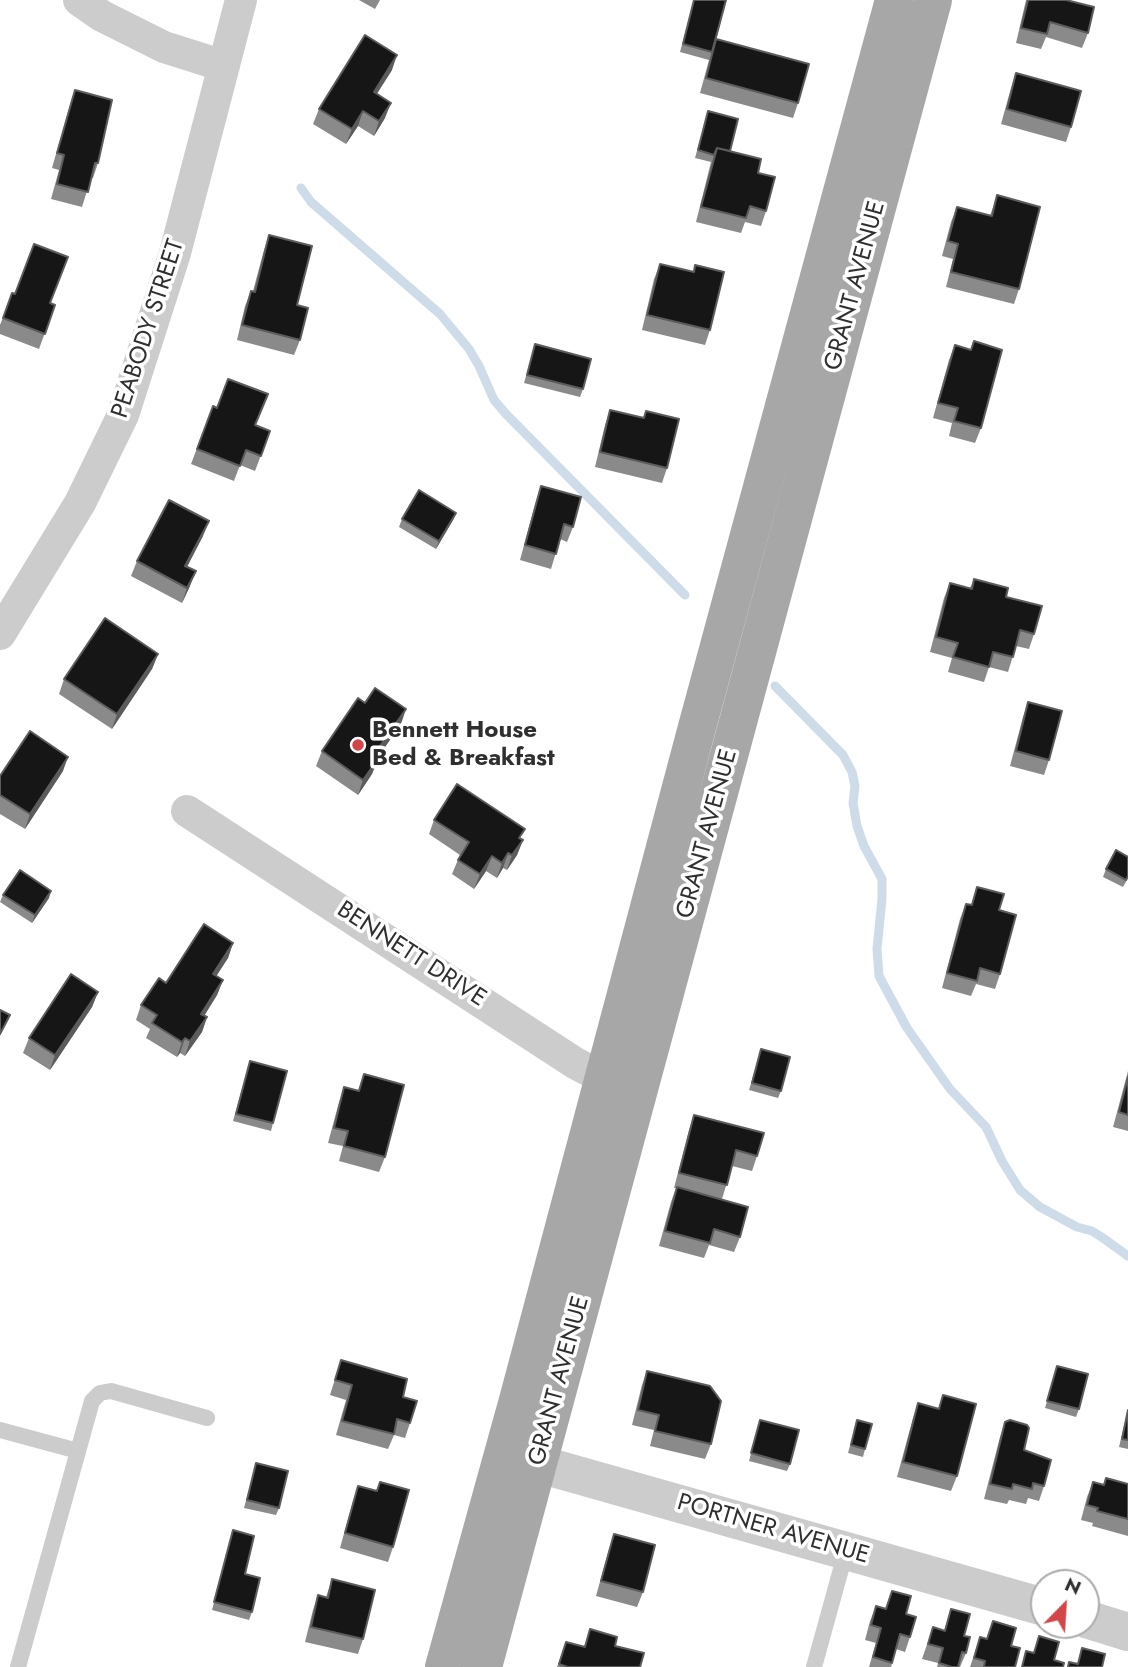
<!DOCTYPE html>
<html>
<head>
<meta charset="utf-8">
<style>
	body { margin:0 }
	#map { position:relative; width:1128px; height:1667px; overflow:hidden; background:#fff; font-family:Jost,sans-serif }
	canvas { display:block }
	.north { position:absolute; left:1030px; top:1569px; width:70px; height:70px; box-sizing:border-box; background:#fff; border:2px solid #acacac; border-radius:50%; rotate:24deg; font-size:19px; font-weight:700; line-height:28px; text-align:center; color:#2f2f2f }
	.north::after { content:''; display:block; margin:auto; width:24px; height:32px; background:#d24647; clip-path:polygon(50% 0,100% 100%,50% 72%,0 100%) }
</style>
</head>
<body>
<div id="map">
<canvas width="1128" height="1667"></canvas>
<div class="north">N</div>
</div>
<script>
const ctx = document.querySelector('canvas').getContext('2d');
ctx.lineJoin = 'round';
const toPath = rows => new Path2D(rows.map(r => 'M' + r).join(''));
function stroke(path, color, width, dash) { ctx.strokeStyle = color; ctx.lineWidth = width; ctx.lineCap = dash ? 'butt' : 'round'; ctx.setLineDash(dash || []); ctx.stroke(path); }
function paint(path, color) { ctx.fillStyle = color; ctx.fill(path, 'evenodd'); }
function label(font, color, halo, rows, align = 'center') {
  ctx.font = font + ' Jost,sans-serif'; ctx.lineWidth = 7; ctx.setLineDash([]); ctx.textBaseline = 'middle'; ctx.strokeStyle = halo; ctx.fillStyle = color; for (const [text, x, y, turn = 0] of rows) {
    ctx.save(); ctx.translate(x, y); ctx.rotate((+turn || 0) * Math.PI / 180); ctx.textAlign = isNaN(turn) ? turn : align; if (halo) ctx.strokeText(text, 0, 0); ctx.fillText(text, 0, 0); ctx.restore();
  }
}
const stream = toPath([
	[301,188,311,202,440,314,469,349,479,366,494,400,506,414,685,595],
	[775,686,843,755,852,772,855,786,853,803,857,826,864,846,882,879,882,899,877,949,879,976,907,1028,950,1089,986,1127,1002,1161,1020,1190,1040,1207,1077,1227,1092,1231,1103,1238,1128,1256]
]);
const service = toPath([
	[0,1430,78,1451],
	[18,1667,92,1401,100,1393,111,1391,207,1418],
	[814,1667,846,1551]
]);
const minor = toPath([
	[79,0,102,16,164,47,224,66],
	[0,634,80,503,123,415,175,253,241,0],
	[187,811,575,1063,622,1088]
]);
const tertiary = toPath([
	[507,1455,1044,1607],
	[1086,1619,1128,1632]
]);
const primary = toPath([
	[444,1667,518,1400,696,731,894,0],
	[483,1667,933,0]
]);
const wall = toPath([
	[359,0,380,0,375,9],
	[694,0,726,0,715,44,798,103,793,118,700,93,709,60,680,52],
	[1026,0,1066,0,1088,33,1082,48,1046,37,1041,49,1016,43],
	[392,70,377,94,385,118,374,136,358,126,346,144,313,124,319,109],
	[1016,73,1071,127,1066,142,1001,124,1011,88],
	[75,90,98,163,93,178,91,178,82,207,51,199,59,170,52,168,70,105],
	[708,111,730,151,758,173,766,211,761,226,745,222,741,233,696,222,711,162,695,158],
	[997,195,1019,289,1014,304,946,287,953,259,942,256,951,222,957,207,990,216],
	[269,235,297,305,300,340,294,355,237,340,245,306,251,291,253,291,264,250],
	[660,264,693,272,695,265,710,330,705,345,642,330,654,279],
	[12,293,55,305,39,349,0,334,0,325],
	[535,344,583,389,580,397,524,383],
	[955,345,981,428,975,443,949,436,952,423,933,418,949,360],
	[213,406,270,431,255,471,240,465,234,481,191,464],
	[610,410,643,418,646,411,667,468,662,483,595,467,605,425],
	[541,486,573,527,567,542,560,539,551,569,520,560,536,501],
	[456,513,453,520,436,549,399,527,402,519],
	[203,536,187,567,190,586,182,603,131,576,137,561],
	[974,579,1006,597,1034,634,1029,649,1016,646,1008,672,989,667,984,682,948,672,952,658,930,652,944,598,950,583,970,588],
	[158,654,152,669,112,729,59,694,64,679],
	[1028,702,1049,760,1044,775,1010,766,1023,717],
	[401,724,377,759,372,774,358,795,316,766,322,751],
	[63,771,25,829,0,814,0,776],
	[434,820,521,839,523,840,517,855,507,870,503,868,497,878,486,871,474,889,452,874,460,855,429,834],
	[1106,869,1128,878,1123,887,1103,877],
	[977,887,999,910,1000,974,995,989,976,984,971,996,942,988,960,919,966,904,971,905],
	[3,895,49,898,32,923,0,902],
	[233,943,228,958,216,976,223,980,217,995,204,1016,207,1017,202,1032,185,1056,180,1053,177,1057,146,1038,150,1029,136,1020,141,1005,166,983],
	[98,992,92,1007,50,1070,23,1053,29,1038],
	[761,1049,781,1091,778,1098,749,1090],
	[250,1061,273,1123,271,1131,233,1121],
	[1128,1071,1128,1131,1113,1127],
	[364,1074,385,1157,379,1172,339,1161,343,1146,328,1143,339,1102,344,1087,358,1091],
	[694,1115,757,1156,752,1171,732,1166,722,1199,740,1237,734,1252,709,1245,704,1258,659,1246,671,1202,676,1188,674,1188,689,1130],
	[341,1360,403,1397,410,1423,405,1438,394,1435,388,1449,336,1435,346,1400,330,1395],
	[1057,1366,1079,1409,1076,1417,1045,1408],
	[647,1371,711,1444,705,1459,650,1446,654,1430,632,1425,642,1385],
	[943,1395,957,1476,951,1491,897,1477,913,1418,918,1403,938,1409],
	[1128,1409,1128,1449,1119,1447],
	[760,1420,790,1464,787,1471,749,1461],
	[857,1420,865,1449,863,1457,848,1453],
	[1005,1422,1024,1450,1044,1486,1039,1501,1028,1498,1026,1504,1009,1500,1007,1504,984,1499,1000,1437],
	[256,1463,279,1508,276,1515,244,1508],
	[1106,1478,1128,1484,1128,1536,1092,1526,1093,1523,1081,1520,1087,1497,1093,1482,1103,1485],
	[380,1482,393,1547,388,1562,340,1548,353,1501,358,1486,376,1491],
	[233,1530,245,1574,252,1612,249,1620,212,1610],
	[614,1534,643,1592,637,1607,596,1596,609,1549],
	[332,1579,363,1639,358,1654,305,1642,313,1610,318,1595,326,1597],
	[892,1591,906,1614,910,1637,905,1652,896,1649,891,1667,869,1667,876,1643,865,1640,870,1621,876,1606,885,1609],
	[951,1609,964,1636,966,1653,960,1667,937,1667,938,1663,922,1659,933,1627,944,1631],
	[993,1621,1011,1646,1015,1667,970,1667,980,1637,987,1639],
	[590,1629,615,1646,640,1667,557,1667,566,1642,584,1647]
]);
const shadedWall = toPath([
	[397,55,392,70,368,107,374,92],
	[391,103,385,118,374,136,379,121],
	[363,111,358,126,346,144,352,129],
	[456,513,453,520,436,549,439,541],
	[209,521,203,536,180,580,185,566],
	[196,571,190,586,182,603,187,588],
	[158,654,152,669,112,729,117,714],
	[406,709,401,724,368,771,373,756],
	[68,757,63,771,25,829,30,814],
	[378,759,372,774,358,795,363,780],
	[523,840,517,855,507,870,512,855],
	[508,853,503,868,497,878,502,863],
	[492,856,486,871,474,889,480,874],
	[51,891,49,898,32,923,35,915],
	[233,943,228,958,208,989,213,974],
	[223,980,217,995,196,1029,201,1014],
	[98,992,92,1007,50,1070,55,1055],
	[207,1017,202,1032,185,1056,190,1041],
	[185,1038,180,1053,177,1057,182,1042]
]);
const building = toPath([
	[694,0,726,0,712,52,683,44,694,0],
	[1028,0,1066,0,1094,7,1088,33,1050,22,1047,34,1021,28,1028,0],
	[365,35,397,55,374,92,391,103,379,121,363,111,352,129,319,109,365,35],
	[716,39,809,64,798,103,706,78,716,39],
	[1016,73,1081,91,1071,127,1007,109,1016,73],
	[75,90,112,100,98,163,95,163,88,192,57,184,64,155,57,153,75,90],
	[708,111,738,119,730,151,717,148,714,155,698,150,708,111],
	[717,148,761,159,758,173,775,177,766,211,750,206,746,218,701,207,717,148],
	[997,195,1040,207,1019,289,951,272,958,244,948,241,957,207,992,216,997,195],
	[269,235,312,246,297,305,308,308,300,340,242,325,251,291,255,292,269,235],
	[34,244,68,257,50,303,55,305,45,334,3,318,12,293,15,294,34,244],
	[660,264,694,272,695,265,724,272,710,330,647,315,660,264],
	[974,341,1002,350,981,428,954,421,958,408,938,403,955,345,971,350,974,341],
	[535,344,591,359,583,389,527,375,535,344],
	[228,379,268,394,255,425,270,431,261,456,246,450,240,466,197,449,213,406,217,408,228,379],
	[610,410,644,418,646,411,679,419,667,468,600,452,610,410],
	[541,486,581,497,573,527,564,524,556,554,525,545,541,486],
	[419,490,456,513,439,541,402,519,419,490],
	[169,500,209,521,185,566,196,571,187,588,137,561,169,500],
	[974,579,1008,588,1006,597,1042,606,1034,634,1020,630,1013,657,993,652,989,667,953,657,958,643,936,637,950,583,972,589,974,579],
	[105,618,158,654,117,714,64,679,105,618],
	[375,688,406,709,373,756,378,759,363,780,322,751,358,698,365,703,375,688],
	[1028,702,1062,711,1049,760,1016,751,1028,702],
	[30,731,68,757,30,814,0,795,0,776,30,731],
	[457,784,525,829,519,838,523,840,512,855,508,853,502,863,492,856,480,874,458,860,469,842,434,820,457,784],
	[1116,850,1128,857,1128,876,1126,880,1106,869,1116,850],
	[20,870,51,891,35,915,3,895,20,870],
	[977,887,1004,894,999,910,1016,915,1000,974,980,968,977,981,947,973,966,904,972,905,977,887],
	[204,924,233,943,213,974,223,980,201,1014,207,1017,190,1041,185,1038,182,1042,152,1023,157,1015,141,1005,159,978,166,983,204,924],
	[71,974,98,992,55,1055,29,1038,71,974],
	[0,1010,10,1015,0,1034,0,1010],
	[761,1049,790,1057,781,1091,752,1083,761,1049],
	[250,1061,287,1071,273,1123,236,1114,250,1061],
	[364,1074,404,1085,385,1157,344,1146,348,1131,334,1128,344,1087,359,1091,364,1074],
	[1128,1077,1128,1115,1119,1112,1128,1077],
	[694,1115,764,1133,757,1156,736,1150,727,1185,679,1173,694,1115],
	[677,1187,748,1207,740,1237,714,1229,710,1243,665,1231,677,1187],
	[341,1360,407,1379,403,1397,417,1401,410,1423,397,1419,394,1434,342,1421,352,1385,335,1380,341,1360],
	[1057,1366,1088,1374,1079,1409,1047,1401,1057,1366],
	[647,1371,710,1386,721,1401,711,1444,655,1431,659,1415,638,1410,647,1371],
	[943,1395,976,1404,957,1476,903,1462,918,1403,939,1409,943,1395],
	[1128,1410,1128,1440,1122,1439,1128,1410],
	[760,1420,799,1430,790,1464,751,1453,760,1420],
	[857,1420,872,1424,865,1449,851,1445,857,1420],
	[1010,1420,1027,1425,1029,1428,1024,1450,1051,1460,1044,1486,1033,1483,1032,1489,1013,1484,1012,1489,990,1484,1005,1422,1010,1420],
	[256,1463,288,1471,279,1508,247,1500,256,1463],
	[1106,1478,1128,1484,1128,1519,1097,1511,1098,1508,1087,1505,1093,1482,1104,1485,1106,1478],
	[380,1482,409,1490,393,1547,345,1533,358,1486,377,1491,380,1482],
	[233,1530,254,1536,245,1574,260,1578,252,1612,214,1602,233,1530],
	[614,1534,655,1545,643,1592,601,1581,614,1534],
	[332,1579,375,1590,363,1639,311,1627,318,1595,328,1598,332,1579],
	[892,1591,911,1596,906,1614,916,1617,910,1637,900,1634,892,1663,873,1657,881,1628,871,1625,876,1606,886,1609,892,1591],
	[951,1609,970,1614,964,1636,970,1637,966,1653,962,1652,958,1667,952,1667,939,1663,943,1648,928,1644,933,1627,945,1631,951,1609],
	[993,1621,1016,1628,1011,1646,1020,1648,1015,1667,984,1667,985,1661,974,1658,980,1637,987,1639,993,1621],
	[590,1629,617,1637,615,1646,644,1653,640,1667,568,1667,559,1664,566,1642,585,1647,590,1629],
	[1039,1636,1059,1642,1054,1660,1064,1663,1063,1667,1022,1667,1026,1651,1034,1653,1039,1636],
	[1082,1648,1105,1654,1102,1667,1068,1667,1069,1662,1078,1664,1082,1648]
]);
const markers = [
	[358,745,7,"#d24647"]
];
const streetNames = [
	["GRANT AVENUE",856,286,-75],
	["PEABODY STREET",149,329,-72],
	["GRANT AVENUE",708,834,-75],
	["BENNETT DRIVE",411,955,33],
	["GRANT AVENUE",560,1381,-75],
	["PORTNER AVENUE",773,1530,16]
];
const poiNames = [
	["Bennett House",372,731],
	["Bed & Breakfast",372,759]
];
stroke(stream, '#cddce8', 9);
stroke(service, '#ccc', 16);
stroke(minor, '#ccc', 32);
stroke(tertiary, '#ccc', 38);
stroke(primary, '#a7a7a7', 38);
paint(wall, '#8a8a8a');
paint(shadedWall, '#5c5c5c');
paint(building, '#161616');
stroke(building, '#5c5c5c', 2);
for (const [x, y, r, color] of markers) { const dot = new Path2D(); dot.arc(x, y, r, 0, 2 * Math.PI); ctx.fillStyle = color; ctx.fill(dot); stroke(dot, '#fff', 2.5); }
label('24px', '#2f2f2f', '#fff', streetNames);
label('bold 24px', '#2f2f2f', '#fff', poiNames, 'left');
</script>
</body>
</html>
